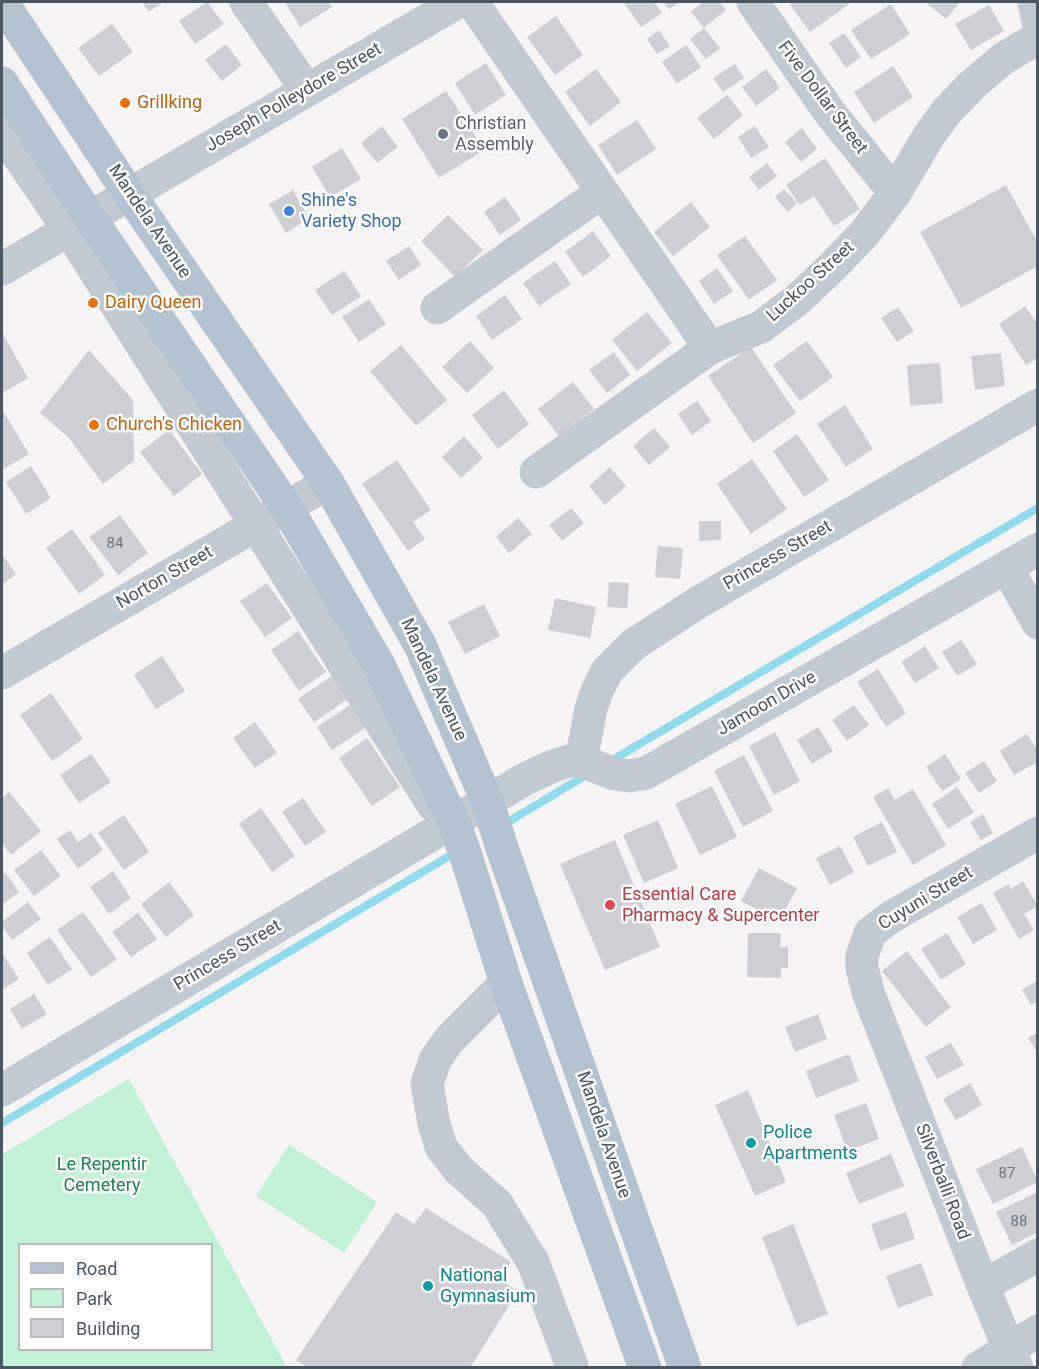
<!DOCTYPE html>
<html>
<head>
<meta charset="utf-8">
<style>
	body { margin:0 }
	#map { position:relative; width:1039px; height:1369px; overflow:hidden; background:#f5f3f3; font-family:Roboto,sans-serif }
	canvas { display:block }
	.frame { position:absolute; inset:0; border:3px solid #4a5661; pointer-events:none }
	.legend { position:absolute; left:18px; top:1243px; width:195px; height:108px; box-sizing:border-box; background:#fff; border:2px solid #b7bbc0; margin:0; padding:8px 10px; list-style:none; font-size:18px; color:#4a5661 }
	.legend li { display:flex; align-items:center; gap:12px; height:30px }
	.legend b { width:30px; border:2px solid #b7bbc0 }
</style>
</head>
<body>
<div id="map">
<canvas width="1039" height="1369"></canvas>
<div class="frame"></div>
<ul class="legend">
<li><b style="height:8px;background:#b3c2d1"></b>Road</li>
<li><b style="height:16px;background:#c3f1d5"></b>Park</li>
<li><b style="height:16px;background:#cdcfd5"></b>Building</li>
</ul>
</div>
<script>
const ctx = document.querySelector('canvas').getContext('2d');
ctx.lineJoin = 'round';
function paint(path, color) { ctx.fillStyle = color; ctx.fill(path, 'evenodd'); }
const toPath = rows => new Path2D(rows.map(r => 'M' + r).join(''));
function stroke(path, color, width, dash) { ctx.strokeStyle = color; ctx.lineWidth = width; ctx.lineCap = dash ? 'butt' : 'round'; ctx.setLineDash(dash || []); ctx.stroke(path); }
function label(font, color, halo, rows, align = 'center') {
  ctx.font = font + ' Roboto,sans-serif'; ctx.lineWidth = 5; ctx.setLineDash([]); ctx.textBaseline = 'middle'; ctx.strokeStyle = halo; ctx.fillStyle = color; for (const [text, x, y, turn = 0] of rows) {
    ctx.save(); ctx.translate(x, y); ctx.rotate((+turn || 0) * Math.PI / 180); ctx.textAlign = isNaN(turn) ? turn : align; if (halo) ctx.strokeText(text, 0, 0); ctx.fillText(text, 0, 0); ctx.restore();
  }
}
const green = toPath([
	[129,1079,287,1367,2,1367,2,1154],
	[20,1244,212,1244,212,1350,20,1350],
	[289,1145,377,1202,344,1253,256,1196]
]);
const stream = toPath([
	[609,762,1038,508],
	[503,825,588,774],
	[2,1123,456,852]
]);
const building = toPath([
	[142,2,163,2,149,12],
	[207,2,224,24,195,44,179,21],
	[290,2,328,2,332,7,300,27,286,4],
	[627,2,654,2,662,13,641,27,624,3],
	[663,2,680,2,669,9],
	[703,2,719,2,726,10,704,28,691,12],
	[794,2,852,2,810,32,790,5],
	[925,2,960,2,946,19],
	[891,4,910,34,871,59,851,30],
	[989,5,1004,31,971,50,955,24],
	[556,16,583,55,555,75,527,37],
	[112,24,133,52,99,76,78,48],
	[704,28,720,48,706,59,690,39],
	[659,30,670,46,657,54,647,39],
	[844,33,861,57,846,68,829,43],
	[226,44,242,65,222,81,205,60],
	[686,45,701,67,677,84,662,62],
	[486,63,506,95,475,115,455,83],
	[735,64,744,78,723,92,713,78],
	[893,66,913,97,874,123,854,92],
	[596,69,621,102,590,126,565,92],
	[766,69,780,88,756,106,742,87],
	[446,91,484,150,439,178,402,119],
	[727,95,743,115,714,139,697,118],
	[637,120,656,149,617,175,598,145],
	[382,126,398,147,377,163,361,143],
	[755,126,769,147,751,158,738,137],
	[802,128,817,149,801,162,785,142],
	[342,148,361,179,330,197,312,167],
	[825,158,860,209,834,226,814,196,800,205,786,185],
	[767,163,777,176,759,190,749,177],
	[1006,185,1038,243,1038,266,961,308,920,232],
	[784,189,797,203,788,212,775,197],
	[293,190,309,218,286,233,269,204],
	[505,197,521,220,500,235,484,212],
	[691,202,710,227,673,256,654,232],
	[448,215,483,250,455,277,421,241],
	[593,231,611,256,583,277,565,252],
	[745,236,777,280,749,300,717,255],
	[409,246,421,265,399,280,386,261],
	[555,261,571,284,539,306,523,283],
	[717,268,733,291,714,304,699,281],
	[344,271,361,296,332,315,315,290],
	[505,295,522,319,492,340,476,316],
	[369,299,386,324,359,342,342,317],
	[1025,306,1038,325,1038,358,1026,365,999,324],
	[898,307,914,331,897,342,881,318],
	[647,312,672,343,637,371,612,340],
	[2,333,28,378,2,393],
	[470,341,494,368,467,393,442,367],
	[807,341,833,377,800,401,773,365],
	[401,345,447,400,416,426,370,371],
	[751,347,796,413,753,443,708,376],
	[89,350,133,400,134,461,103,484,68,437,40,413],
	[614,352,630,375,607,393,589,370],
	[1001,353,1005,386,975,390,971,356],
	[940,363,943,403,910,406,907,365],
	[573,382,594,409,559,436,538,409],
	[504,390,529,424,498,449,472,415],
	[697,401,711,421,692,435,678,414],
	[845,405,873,449,846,467,817,424],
	[2,409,29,454,2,470],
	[654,428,670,447,649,465,633,446],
	[169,430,202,474,174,496,140,452],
	[797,434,829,480,804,497,773,451],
	[464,436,483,458,461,478,442,457],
	[752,459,787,509,751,534,717,484],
	[397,460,431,510,413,522,425,539,408,551,362,484],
	[31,466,51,498,26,514,6,482],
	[610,467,626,486,605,505,589,486],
	[571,508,584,523,562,541,549,525],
	[120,515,148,553,118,575,89,537],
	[518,518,532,534,509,553,496,537],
	[699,521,721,521,721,540,699,541],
	[72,529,105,575,79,594,46,548],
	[658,546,683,548,680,579,655,577],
	[2,554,16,574,2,585],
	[609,582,629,583,627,608,607,607],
	[267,583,292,618,265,637,240,601],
	[555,598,596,607,590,638,548,630],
	[484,604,500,636,465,654,448,622],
	[298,631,326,672,299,691,271,650],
	[961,640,977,664,957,676,942,652],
	[925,646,939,668,915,683,901,662],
	[162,656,185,691,156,709,134,675],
	[878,669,906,713,886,727,857,682],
	[333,675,348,699,314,722,298,699],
	[51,693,83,739,52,761,20,715],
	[353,703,368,726,332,750,317,727],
	[854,705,869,725,847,741,832,720],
	[255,722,277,753,255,768,233,738],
	[818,727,833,751,812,764,797,740],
	[775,732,800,781,774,795,749,746],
	[1027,734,1038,751,1038,762,1014,775,1000,751],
	[367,738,400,787,372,806,339,758],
	[91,754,111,782,79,803,60,775],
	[945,754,961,779,942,791,926,767],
	[744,755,773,811,743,827,714,771],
	[984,761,997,781,979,793,965,773],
	[712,786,737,837,700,855,675,804],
	[957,787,974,812,948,829,932,804],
	[888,788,895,800,913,789,946,845,913,865,873,797],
	[9,792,41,831,11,855,2,843,2,798],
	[303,798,326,832,305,846,282,812],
	[261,808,295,856,272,872,239,824],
	[983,814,993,833,981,840,970,822],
	[124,815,149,852,124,870,98,833],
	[658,820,678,868,644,883,623,835],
	[882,822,897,852,868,866,853,837],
	[70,830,78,842,91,833,103,850,78,869,57,839],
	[615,840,660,947,605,970,560,864],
	[840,846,854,872,830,885,816,858],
	[41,850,61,876,34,896,14,870],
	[759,868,797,888,779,921,741,901],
	[113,871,131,898,109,914,90,887],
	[5,872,19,892,2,905,2,874],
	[1023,881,1038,906,1024,914,1034,930,1019,939,993,893,1009,884,1011,889],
	[169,882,194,915,166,937,141,904],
	[28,902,41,919,12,940,2,926,2,922],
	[982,903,997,930,973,944,957,917],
	[83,912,117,959,91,977,57,930],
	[138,913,157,939,131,957,112,932],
	[748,933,781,933,780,947,788,947,788,968,781,968,781,978,747,977],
	[947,933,966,964,941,980,921,949],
	[50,937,72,969,48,985,27,953],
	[907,951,951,1007,926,1027,882,971],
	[3,954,19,979,2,990,2,955],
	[1038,980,1038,1001,1031,1005,1022,990],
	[34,994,47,1014,22,1029,10,1009],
	[818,1014,827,1039,795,1052,785,1027],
	[1038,1032,1038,1053,1028,1038],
	[951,1043,964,1065,937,1079,925,1057],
	[849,1054,859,1081,816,1098,806,1071],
	[970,1083,982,1105,956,1120,943,1099],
	[748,1090,786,1182,755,1196,715,1105],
	[866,1103,879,1139,847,1151,834,1115],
	[1022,1147,1038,1182,993,1204,976,1169],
	[891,1154,904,1186,859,1204,846,1173],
	[1038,1192,1038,1232,1012,1245,996,1212],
	[426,1208,511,1262,500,1280,518,1291,470,1368,308,1368,296,1360,396,1212,414,1224],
	[906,1212,915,1239,880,1251,871,1224],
	[793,1224,828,1314,797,1326,762,1237],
	[921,1263,933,1295,898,1308,886,1276]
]);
const minor = toPath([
	[246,2,307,90],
	[472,2,710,348],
	[753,2,830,113,895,193],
	[1034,2,1038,21],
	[2,132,69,230,433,805],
	[2,269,458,2],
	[437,308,602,192],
	[536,472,710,348,761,327,797,300,829,270,863,235,895,193,928,137,947,111,972,85,1004,58,1038,38],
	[1007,568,1038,623],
	[2,673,328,483],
	[581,761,591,709,597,691,607,671,633,645,699,602,1038,405],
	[506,983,449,1040,435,1060,427,1084,434,1124,441,1147,459,1170,497,1204,533,1262,572,1366],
	[2,1090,525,779,555,765,572,760,581,761,615,774,629,776,646,773,1038,549],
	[983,1286,1038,1255],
	[978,1368,1038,1331],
	[1017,1368,983,1286,869,995,862,968,862,956,870,933,891,917,1038,833]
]);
const major = toPath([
	[2,2,130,195,328,483,420,645,488,803,502,848,685,1368],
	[2,83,90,218,287,508,379,665,454,823,465,853,506,983,645,1368]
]);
const markers = [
	[125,103,6,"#e8710a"],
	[443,134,6,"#6b7280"],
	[289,211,6,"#3f7fe0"],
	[93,303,6,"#e8710a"],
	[94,425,6,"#e8710a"],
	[610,905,6,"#e0444e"],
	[751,1143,6,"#0f9aa8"],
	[428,1286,6,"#0f9aa8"]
];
const numberNames = [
	["84",115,544],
	["87",1007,1174],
	["88",1019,1222]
];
const streetNames = [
	["Joseph Polleydore Street",294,98,-30],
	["Five Dollar Street",822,98,53],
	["Mandela Avenue",149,222,56],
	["Luckoo Street",811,282,-42],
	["Princess Street",778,556,-30],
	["Norton Street",165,578,-30],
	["Mandela Avenue",433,680,65],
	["Jamoon Drive",767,704,-30],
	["Cuyuni Street",926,899,-31],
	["Princess Street",228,956,-31],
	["Mandela Avenue",603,1135,71],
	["Silverballi Road",942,1182,69]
];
const foodNames = [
	["Grillking",137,103],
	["Dairy Queen",105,303],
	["Church's Chicken",106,425]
];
const worshipNames = [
	["Christian",455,124],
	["Assembly",455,145]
];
const shopNames = [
	["Shine's",301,201],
	["Variety Shop",301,222]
];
const healthNames = [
	["Essential Care",622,895],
	["Pharmacy & Supercenter",622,916]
];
const cultureNames = [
	["Police",763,1133],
	["Apartments",763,1154],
	["National",440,1276],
	["Gymnasium",440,1297]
];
const parkNames = [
	["Le Repentir",102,1165],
	["Cemetery",102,1186]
];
paint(green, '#c3f1d5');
stroke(stream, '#90daee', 8);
paint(building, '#cdcfd5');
stroke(minor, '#c1cad2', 33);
stroke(major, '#b3c2d1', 33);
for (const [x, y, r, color] of markers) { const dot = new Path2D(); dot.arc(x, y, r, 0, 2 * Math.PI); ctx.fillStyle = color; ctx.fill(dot); stroke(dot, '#fff', 2); }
label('15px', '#6b747e', null, numberNames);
label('18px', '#4a5661', '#fff', streetNames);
label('18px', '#c56008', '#fff', foodNames, 'left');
label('18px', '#5b616d', '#fff', worshipNames, 'left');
label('18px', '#366cbe', '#fff', shopNames, 'left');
label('18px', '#be3a42', '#fff', healthNames, 'left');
label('18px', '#0d838f', '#fff', cultureNames, 'left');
label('18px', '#17864f', '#fff', parkNames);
</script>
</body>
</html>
